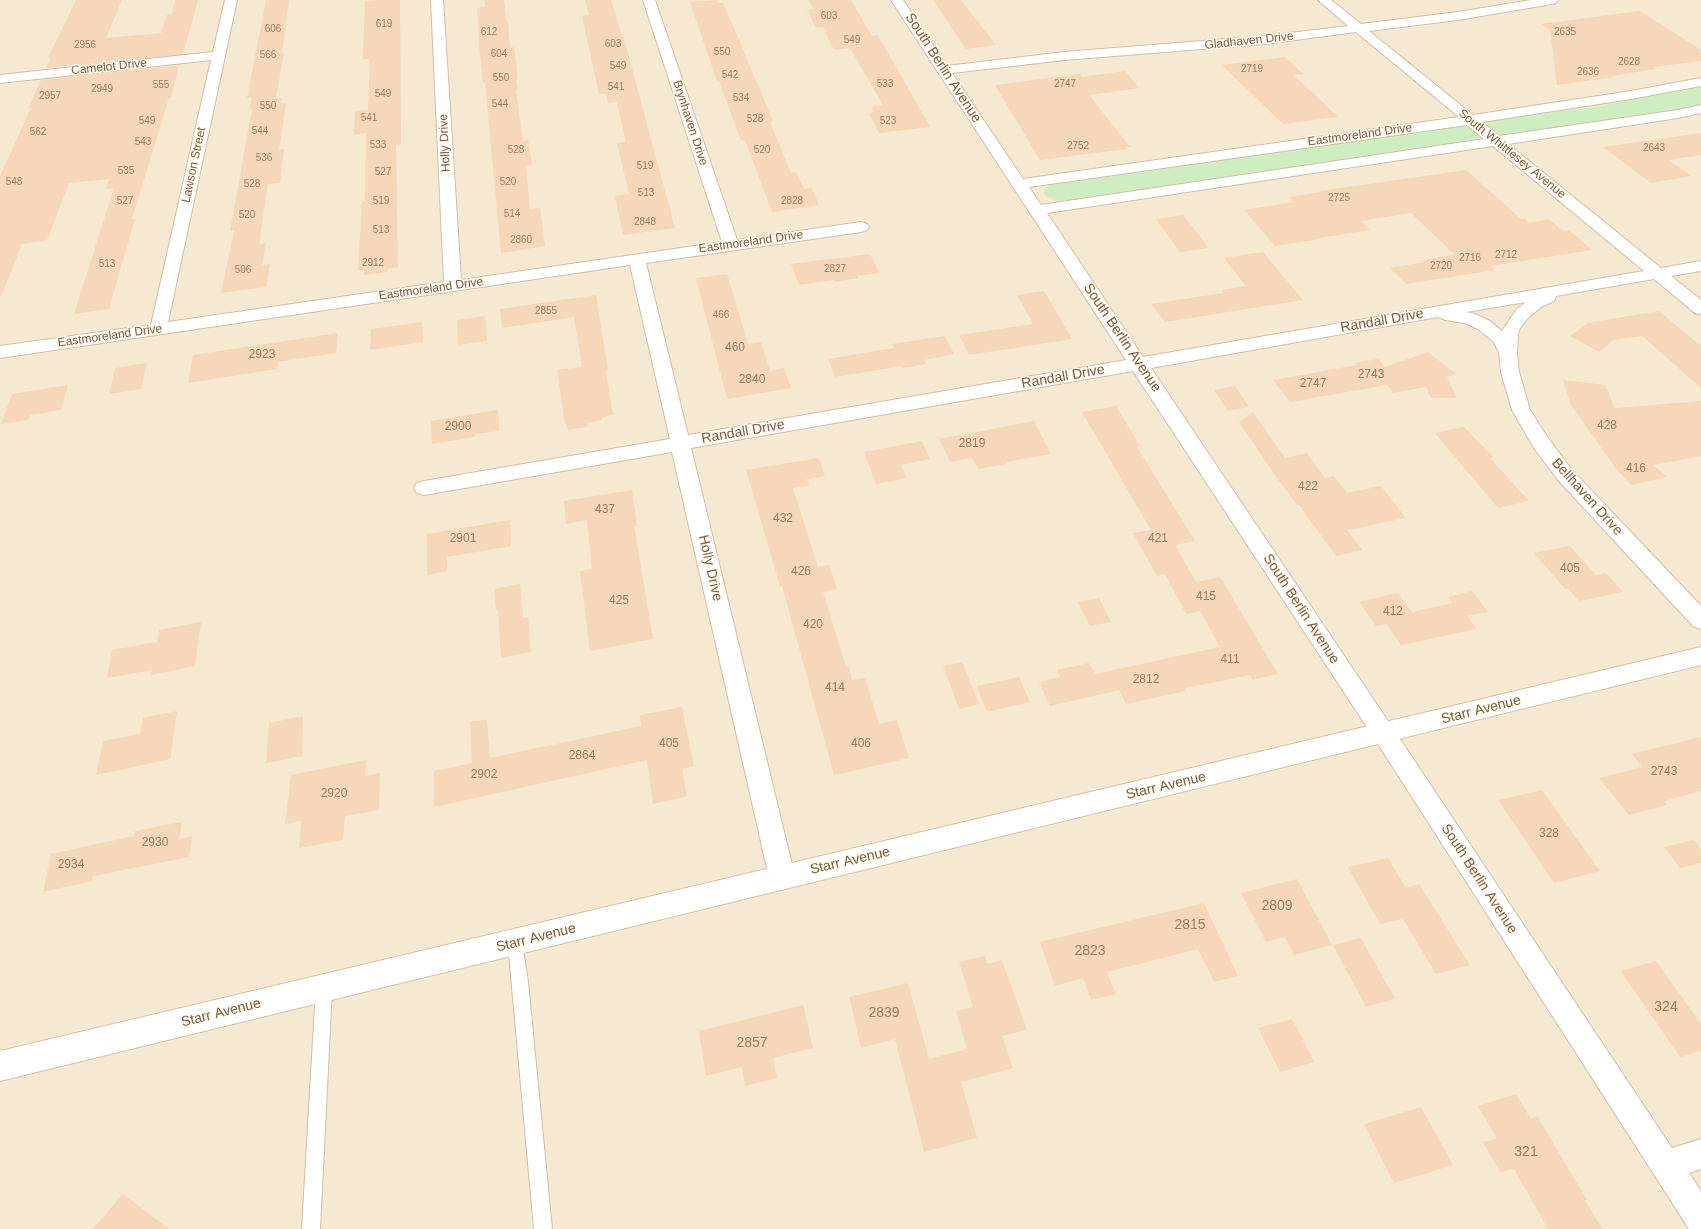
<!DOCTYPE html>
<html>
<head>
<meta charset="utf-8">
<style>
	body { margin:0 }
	canvas { display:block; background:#fef6e3 }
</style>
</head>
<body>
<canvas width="1701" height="1229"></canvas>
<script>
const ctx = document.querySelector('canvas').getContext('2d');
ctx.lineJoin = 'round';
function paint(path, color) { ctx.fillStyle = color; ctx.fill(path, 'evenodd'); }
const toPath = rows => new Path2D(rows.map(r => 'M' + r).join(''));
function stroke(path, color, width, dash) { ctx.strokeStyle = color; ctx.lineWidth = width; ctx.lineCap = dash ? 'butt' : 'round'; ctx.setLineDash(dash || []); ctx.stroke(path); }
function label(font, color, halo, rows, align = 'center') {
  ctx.font = font + ' Helvetica,sans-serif'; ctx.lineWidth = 3; ctx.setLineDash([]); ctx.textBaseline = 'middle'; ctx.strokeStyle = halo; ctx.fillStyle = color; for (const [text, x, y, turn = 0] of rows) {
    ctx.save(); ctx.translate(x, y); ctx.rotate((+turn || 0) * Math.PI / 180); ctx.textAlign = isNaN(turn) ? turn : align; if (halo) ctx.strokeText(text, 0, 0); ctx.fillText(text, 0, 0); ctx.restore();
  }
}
const residential = toPath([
	[0,0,1701,0,1701,1229,0,1229]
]);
const green = toPath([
	[1701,87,1701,104,1685,108,1510,136,1497,134,1487,127,1487,123,1489,121,1600,106],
	[1459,126,1469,127,1475,131,1479,134,1478,140,1065,201,1055,200,1047,197,1044,194,1044,190,1048,186,1055,184]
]);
const building = toPath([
	[76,0,122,0,106,38,161,33,167,15,172,14,175,0,198,0,183,54,46,68,51,58,48,58],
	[266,0,289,0,282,53,284,53,276,98,282,98,281,103,286,103,279,150,284,149,280,183,268,184,259,244,266,243,262,265,270,264,266,287,221,293,234,231,230,231,252,109,250,109,252,97,247,98],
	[378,0,400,0,401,144,396,145,398,267,388,269,387,272,364,275,364,270,358,271,362,201,365,201,366,133,354,135,355,111,368,110,370,59,363,59,365,1],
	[484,0,504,0,507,23,508,22,510,48,514,47,518,79,516,80,518,89,516,90,523,141,528,140,532,165,526,166,530,209,540,208,545,246,501,253,485,83,483,83,479,45,477,8,485,7],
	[585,0,611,0,622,36,623,35,675,228,623,235,615,196,629,194,617,143,626,142,617,102,608,103,606,94,599,94,582,16,589,15],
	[717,0,718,3,723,3,739,40,773,121,770,122,791,173,796,172,804,189,812,188,819,205,772,212,745,140,741,141,719,81,717,81,690,2],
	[809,0,851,0,872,36,878,35,930,127,879,133,869,113,874,112,871,107,883,105,850,48,834,50,823,27,816,28,807,10,814,9],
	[933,0,961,0,996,45,966,49],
	[1640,11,1701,50,1701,61,1653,67,1656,69,1611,76,1614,77,1557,85,1550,30,1541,24],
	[1285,57,1303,74,1294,75,1338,117,1283,124,1222,65],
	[179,65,171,98,169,98,132,219,135,219,109,309,74,314,114,188,106,189,109,179,69,183,47,240,22,244,1,297,0,296,0,176,31,108,28,109,41,80],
	[1125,71,1139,88,1089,95,1130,147,1125,147,1127,149,1040,160,995,85,1080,74,1082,77],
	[1701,133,1701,155,1669,160,1691,176,1651,183,1603,147],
	[1466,170,1521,219,1525,219,1529,223,1549,219,1563,231,1569,230,1592,250,1490,266,1495,270,1406,284,1390,268,1425,262,1423,260,1455,255,1411,213,1361,221,1370,230,1319,238,1320,239,1275,246,1244,210,1293,202,1289,197,1321,192,1320,191],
	[1183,215,1209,248,1180,252,1156,219],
	[1263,252,1303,300,1165,322,1151,304,1223,293,1221,290,1246,286,1224,258],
	[870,254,879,273,857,276,858,278,835,282,834,280,799,285,791,264],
	[727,274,748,344,761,342,770,371,784,368,791,388,727,399,696,278],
	[1044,291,1072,339,969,355,959,335,1033,324,1017,295],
	[596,295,608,371,606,371,613,415,602,417,602,420,587,423,587,427,568,430,567,424,565,424,557,370,582,367,574,317,502,328,500,309],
	[1659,311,1701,346,1701,388,1642,336,1613,340,1599,352,1570,336,1588,323],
	[485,316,487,341,458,345,457,320],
	[422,322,423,342,370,350,371,329],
	[338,333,336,353,278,362,277,369,188,383,193,355],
	[945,336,954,354,924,360,926,364,903,368,902,366,835,377,828,359,894,348,892,344],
	[1428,352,1456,374,1447,377,1457,398,1431,398,1426,387,1393,393,1387,385,1290,402,1273,380,1357,365,1355,363,1378,359,1385,367],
	[147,363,141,389,109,394,115,368],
	[1563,380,1606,385,1614,408,1701,401,1701,456,1653,465,1667,477,1631,485,1617,470,1571,405],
	[68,385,61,410,30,415,28,420,1,424,12,394],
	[1235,386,1249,407,1228,411,1214,390],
	[1116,406,1140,446,1137,447,1195,541,1175,545,1196,582,1220,577,1278,674,1252,680,1250,675,1185,688,1186,691,1126,704,1119,690,1050,706,1039,682,1060,677,1057,670,1089,663,1095,674,1220,647,1200,611,1186,614,1165,574,1157,576,1133,533,1151,530,1082,412],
	[498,410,499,431,475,434,475,437,432,444,431,421],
	[1253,412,1285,458,1307,453,1325,478,1334,476,1347,493,1381,486,1406,518,1347,530,1362,550,1336,556,1299,505,1297,505,1277,478,1239,422],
	[1034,421,1051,454,1006,462,1007,464,978,469,972,458,950,462,939,439],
	[1464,427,1493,457,1490,458,1529,501,1498,508,1435,433],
	[922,441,930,459,901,465,907,478,876,484,864,452],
	[819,458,825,476,807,479,809,486,793,488,818,567,829,564,837,589,823,592,846,667,849,667,852,680,865,678,879,724,897,720,909,758,834,775,782,586,780,586,746,470],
	[632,490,637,526,634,526,653,639,590,651,580,571,592,569,587,520,566,524,564,501],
	[510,520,511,546,447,557,447,571,427,575,427,534],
	[1570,546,1596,575,1606,573,1623,592,1579,601,1568,589,1565,589,1534,553],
	[520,584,523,618,528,617,531,652,501,658,498,610,496,611,494,589],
	[1472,591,1488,612,1467,616,1477,629,1401,645,1386,624,1376,626,1359,602,1398,593,1412,612,1453,603,1448,597],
	[1099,598,1111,622,1090,626,1078,602],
	[201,622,195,666,151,675,152,670,107,678,112,650,157,642,159,630],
	[962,662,979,704,959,709,943,666],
	[1019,677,1030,702,987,712,977,686],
	[682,707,694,766,682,769,687,796,653,804,647,760,434,807,434,771,472,763,470,721,487,720,490,758,641,726,640,715],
	[177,711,170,759,96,775,103,741,140,734,143,718],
	[303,716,302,756,266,763,269,723],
	[1701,737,1701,791,1664,801,1667,805,1629,815,1599,778,1642,767,1632,754],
	[366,760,365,776,380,773,379,810,345,816,343,840,299,848,301,821,285,824,291,775],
	[1542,790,1600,871,1554,883,1498,800],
	[182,822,179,839,192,836,189,857,93,876,92,881,43,892,51,854,134,836,135,831],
	[1694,840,1701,849,1701,863,1680,868,1664,847],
	[1388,858,1406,888,1419,884,1470,965,1436,974,1403,919,1380,924,1348,867],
	[1297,879,1332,945,1294,955,1285,937,1266,942,1241,893],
	[1204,903,1238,976,1214,982,1198,949,1107,972,1116,994,1091,1000,1083,978,1055,986,1040,942],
	[1361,938,1395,999,1366,1007,1333,945],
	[985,956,987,964,1002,960,1027,1030,1002,1036,1013,1068,961,1082,977,1138,924,1152,895,1039,861,1048,849,997,908,983,929,1059,967,1049,956,1011,973,1007,959,962],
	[1656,961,1701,1024,1701,1051,1680,1057,1621,971],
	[803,1005,813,1048,773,1058,777,1078,745,1086,742,1067,706,1076,699,1031],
	[1292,1019,1314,1062,1280,1072,1258,1028],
	[1516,1094,1531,1119,1537,1116,1587,1200,1585,1200,1602,1229,1548,1229,1514,1169,1500,1172,1483,1142,1497,1139,1478,1106],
	[1421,1107,1453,1165,1394,1183,1364,1124],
	[123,1194,169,1229,93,1229]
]);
const lane = toPath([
	[515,936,520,938,522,943,528,982,552,1229,534,1229,508,943,510,938,515,936],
	[324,980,329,983,332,988,320,1229,302,1229,316,988,319,983,324,980]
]);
const street = toPath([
	[225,0,237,0,168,322,444,282,431,0,443,0,461,280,722,242,643,0,655,0,737,240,861,222,867,224,869,227,867,230,861,232,646,263,688,435,1126,360,891,0,903,0,947,66,1064,52,1265,36,1348,26,1318,0,1331,0,1361,24,1458,12,1531,0,1558,0,1556,3,1552,4,1458,20,1369,31,1473,115,1631,91,1701,78,1701,86,1631,99,1482,122,1499,136,1678,110,1701,105,1701,113,1678,118,1508,144,1661,268,1701,261,1701,271,1671,276,1701,300,1701,314,1695,313,1654,279,1556,296,1554,301,1541,307,1528,318,1520,328,1518,334,1517,353,1519,372,1530,410,1548,438,1572,470,1701,606,1701,629,1693,626,1558,480,1534,448,1512,410,1501,372,1499,353,1494,342,1478,329,1465,323,1445,320,1438,317,1151,368,1392,727,1672,1148,1701,1139,1701,1169,1689,1173,1701,1191,1701,1229,1689,1229,1376,741,1133,371,691,448,795,877,791,886,782,889,773,886,769,877,672,452,424,495,417,493,414,488,417,483,424,481,670,439,630,265,0,358,0,346,151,325,211,60,0,83,0,75,213,52,225,0],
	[1356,32,1459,117,1023,179,952,73,1064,60,1265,44,1356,32],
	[1467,125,1484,139,1041,205,1029,187,1467,125],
	[1493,146,1644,271,1143,357,1047,213,1493,146],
	[1526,302,1516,310,1502,331,1490,321,1475,314,1466,312,1526,302]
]);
const secondary = toPath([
	[1701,647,1701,665,0,1081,0,1051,1701,647]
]);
const farNumbernames = [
	["603",829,16],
	["619",384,24],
	["606",273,29],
	["612",489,32],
	["2635",1565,32],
	["549",852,40],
	["603",613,44],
	["2956",85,45],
	["550",722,52],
	["604",499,54],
	["566",268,55],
	["2628",1629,62],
	["549",618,66],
	["2719",1252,69],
	["2636",1588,72],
	["542",730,75],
	["550",501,78],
	["533",885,84],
	["2747",1065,84],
	["555",161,85],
	["541",616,87],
	["2949",102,89],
	["549",383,94],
	["2957",50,96],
	["534",741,98],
	["544",500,104],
	["550",268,106],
	["541",369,118],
	["528",755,119],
	["549",147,121],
	["523",888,121],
	["544",260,131],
	["562",38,132],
	["543",143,142],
	["533",378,145],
	["2752",1078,146],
	["2643",1654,148],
	["528",516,150],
	["520",762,150],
	["536",264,158],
	["519",645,166],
	["535",126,171],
	["527",383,172],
	["548",14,182],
	["520",508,182],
	["528",252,184],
	["513",646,193],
	["2725",1339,198],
	["527",125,201],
	["519",381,201],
	["2828",792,201],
	["514",512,214],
	["520",247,215],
	["2848",645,222],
	["513",381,230],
	["2860",521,240],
	["2712",1506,255],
	["2716",1470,258],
	["2912",373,263],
	["513",107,264],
	["2720",1441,266],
	["2827",835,269],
	["506",243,270],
	["2855",546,311],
	["466",721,315]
];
const farStreetnames = [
	["Gladhaven Drive",1249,41,-6],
	["Camelot Drive",109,67,-6],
	["Brynhaven Drive",690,123,72],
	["Eastmoreland Drive",1360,135,-8],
	["Holly Drive",445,143,-93],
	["South Whittlesey Avenue",1512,154,39],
	["Lawson Street",194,165,-78],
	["Eastmoreland Drive",751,242,-8],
	["Eastmoreland Drive",431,289,-8],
	["Eastmoreland Drive",110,336,-8]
];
const numberNames = [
	["460",735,348],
	["2923",262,355],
	["2743",1371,375],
	["2840",752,380],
	["2747",1313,384],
	["428",1607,426],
	["2900",458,427],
	["2819",972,444],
	["416",1636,469],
	["422",1308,487],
	["437",605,510],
	["432",783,519],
	["2901",463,539],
	["421",1158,539],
	["405",1570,569],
	["426",801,572],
	["415",1206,597],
	["425",619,601],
	["412",1393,612],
	["420",813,625],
	["411",1230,660],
	["2812",1146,680],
	["414",835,688],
	["405",669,744],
	["406",861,744],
	["2864",582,756],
	["2743",1664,772],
	["2902",484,775],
	["2920",334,794],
	["328",1549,834],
	["2930",155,843],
	["2934",71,865]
];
const streetNames = [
	["South Berlin Avenue",943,68,57],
	["Randall Drive",1382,321,-10],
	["South Berlin Avenue",1122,338,56],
	["Randall Drive",1063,377,-10],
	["Randall Drive",743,432,-10],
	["Bellhaven Drive",1587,497,48],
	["Holly Drive",710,568,77],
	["South Berlin Avenue",1301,609,57],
	["Starr Avenue",1481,710,-14],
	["Starr Avenue",1166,786,-13],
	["Starr Avenue",850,861,-13],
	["South Berlin Avenue",1479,879,57],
	["Starr Avenue",536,938,-14],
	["Starr Avenue",221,1013,-14]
];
const nearNumbernames = [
	["2809",1277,906],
	["2815",1190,925],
	["2823",1090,951],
	["324",1666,1007],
	["2839",884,1013],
	["2857",752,1043],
	["321",1526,1152]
];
paint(residential, '#f6e9d1');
paint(green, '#ceedc0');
paint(building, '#f6d7b9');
stroke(lane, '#d0bea9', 2);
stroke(street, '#d0bea9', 2);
stroke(secondary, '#d6c1a8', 2);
paint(lane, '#fff');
paint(street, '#fff');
paint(secondary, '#fff');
label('10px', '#987c64', null, farNumbernames);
label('12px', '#795d47', '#fff9eb', farStreetnames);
label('12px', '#987c64', null, numberNames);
label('14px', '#795d47', '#fff9eb', streetNames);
label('14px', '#987c64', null, nearNumbernames);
</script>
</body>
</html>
